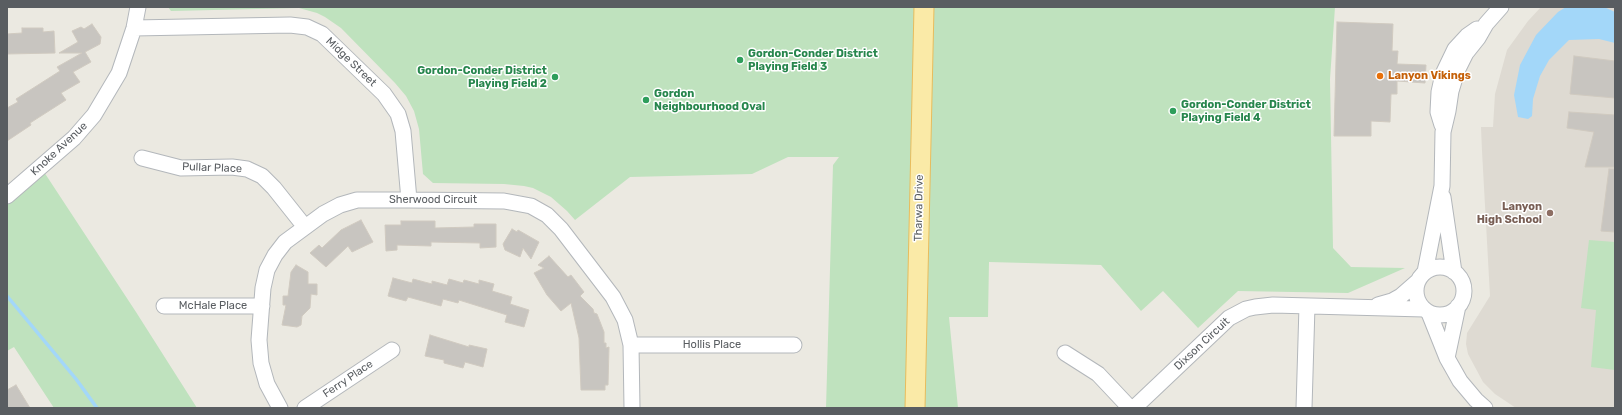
<!DOCTYPE html>
<html>
<head>
<meta charset="utf-8">
<style>
	body { margin:0 }
	#map { position:relative; width:1622px; height:415px; overflow:hidden; background:#ebe9e1; font-family:Rubik,sans-serif }
	canvas { display:block }
	.frame { position:absolute; inset:0; border:8px solid #595d61; pointer-events:none }
</style>
</head>
<body>
<div id="map">
<canvas width="1622" height="415"></canvas>
<div class="frame"></div>
</div>
<script>
const ctx = document.querySelector('canvas').getContext('2d');
ctx.lineJoin = 'round';
function paint(path, color) { ctx.fillStyle = color; ctx.fill(path, 'evenodd'); }
const toPath = rows => new Path2D(rows.map(r => 'M' + r).join(''));
function stroke(path, color, width, dash) { ctx.strokeStyle = color; ctx.lineWidth = width; ctx.lineCap = dash ? 'butt' : 'round'; ctx.setLineDash(dash || []); ctx.stroke(path); }
function label(font, color, halo, rows, align = 'center') {
  ctx.font = font + ' Rubik,sans-serif'; ctx.lineWidth = 3; ctx.setLineDash([]); ctx.textBaseline = 'middle'; ctx.strokeStyle = halo; ctx.fillStyle = color; for (const [text, x, y, turn = 0] of rows) {
    ctx.save(); ctx.translate(x, y); ctx.rotate((+turn || 0) * Math.PI / 180); ctx.textAlign = isNaN(turn) ? turn : align; if (halo) ctx.strokeText(text, 0, 0); ctx.fillText(text, 0, 0); ctx.restore();
  }
}
const education = toPath([
	[1541,7,1615,7,1615,408,1516,408,1495,394,1483,382,1468,354,1466,344,1467,333,1490,296,1482,151,1481,127,1493,127,1495,94,1507,50,1528,21]
]);
const green = toPath([
	[168,7,1335,7,1330,79,1333,248,1351,267,1405,268,1348,293,1238,291,1198,328,1163,291,1141,311,1101,265,989,262,988,317,949,317,958,408,826,408,833,165,839,157,788,157,752,174,630,177,575,220,567,211,551,197,533,188,524,186,504,184,433,183,423,174,419,129,414,111,406,96,395,83,341,28,325,17,317,13,299,8,171,11],
	[44,172,136,312,197,408,54,408,14,347,7,351,7,203],
	[1589,240,1615,242,1615,370,1591,367,1596,310,1581,308]
]);
const water = toPath([
	[1566,7,1604,7,1615,12,1615,43,1599,39,1569,40,1549,60,1540,76,1533,99,1532,116,1528,119,1518,117,1514,95,1520,65,1536,35,1558,12]
]);
const stream = toPath([
	[7,296,76,379,97,408]
]);
const building = toPath([
	[1337,22,1393,24,1392,51,1398,51,1397,64,1426,65,1425,83,1397,81,1397,94,1391,94,1390,122,1371,121,1371,136,1334,136,1337,22],
	[92,24,101,37,100,44,85,52,91,62,73,72,80,82,61,93,66,100,30,123,31,125,7,141,7,108,18,102,16,99,60,71,57,67,82,53,59,53,78,42,72,31,81,27,84,29,92,24],
	[22,28,43,28,43,32,54,31,55,53,7,54,7,34,22,33,22,28],
	[1574,56,1615,61,1615,98,1570,94,1574,56],
	[1569,112,1615,115,1615,167,1585,167,1594,132,1567,128,1569,112],
	[1609,169,1615,169,1615,232,1601,231,1609,169],
	[361,220,373,242,352,252,348,246,326,267,310,253,319,245,322,248,341,230,361,220],
	[401,221,435,221,435,228,474,227,474,224,496,224,496,247,480,248,480,243,431,242,431,246,397,245,397,250,386,251,385,225,401,225,401,221],
	[512,229,517,232,518,230,539,242,531,259,523,248,520,257,505,250,503,244,512,229],
	[549,256,568,277,571,275,584,292,580,296,593,309,594,313,597,314,604,332,604,343,606,343,606,348,609,347,608,385,605,385,605,390,581,390,579,338,571,303,561,311,547,295,534,273,544,268,538,265,549,256],
	[296,265,308,272,308,284,317,284,317,295,311,294,310,308,302,316,301,325,297,327,282,325,286,305,283,305,283,296,288,296,291,272,296,265],
	[393,278,412,283,413,279,432,284,432,281,447,285,449,279,463,283,464,280,479,284,479,280,494,284,492,291,512,297,510,304,529,310,524,327,505,322,507,315,459,300,458,303,443,299,441,306,408,297,406,301,388,296,393,278],
	[430,335,469,347,469,345,487,349,483,367,465,362,463,368,444,363,444,360,425,356,430,335],
	[16,385,30,408,7,408,7,390,16,385]
]);
const minor = toPath([
	[134,28,290,25,307,27,322,34,384,94,398,114,403,131,409,200],
	[1442,125,1438,112,1439,92,1443,74,1455,49,1467,36,1477,29],
	[142,158,181,168,232,167,247,169,262,176,274,188,305,227],
	[7,196,74,138,94,115,119,73,134,28,138,7],
	[1443,197,1454,272],
	'1416 291a24 24 0 1 1 48 0a24 24 0 1 1-48 0Z',
	[1425,272,1442,186,1443,132,1448,111,1451,91,1457,71,1466,53,1478,38,1486,24,1501,7],
	[1378,305,1392,301,1401,296,1417,282],
	[164,306,262,306],
	[1429,313,1447,358,1460,381,1476,400,1485,408],
	[631,345,794,345],
	[1065,353,1098,374,1130,408],
	[1447,358,1458,306],
	[280,408,267,384,261,363,259,340,263,288,267,270,275,255,285,242,323,214,340,205,357,200,409,200,504,201,531,206,547,215,561,229,613,297,625,320,631,345,632,408],
	[305,408,392,350],
	[1134,408,1229,318,1246,309,1255,307,1273,305,1424,309],
	[1304,408,1307,306]
]);
const major = toPath([
	[915,408,924,7]
]);
const markers = [
	[740,60,4,"#2e9e5b"],
	[1380,76,4,"#e8710a"],
	[555,77,4,"#2e9e5b"],
	[646,100,4,"#2e9e5b"],
	[1173,111,4,"#2e9e5b"],
	[1550,213,4,"#8d6e63"]
];
const leisureNames = [
	["Gordon-Conder District",748,54],
	["Playing Field 3",748,67],
	["Gordon-Conder District",547,71,"right"],
	["Playing Field 2",547,84,"right"],
	["Gordon",654,94],
	["Neighbourhood Oval",654,107],
	["Gordon-Conder District",1181,105],
	["Playing Field 4",1181,118]
];
const streetNames = [
	["Midge Street",351,62,44],
	["Knoke Avenue",59,149,-43],
	["Pullar Place",212,168,2],
	["Sherwood Circuit",433,200],
	["Tharwa Drive",919,208,-89],
	["McHale Place",213,306],
	["Dixson Circuit",1202,344,-43],
	["Hollis Place",712,345],
	["Ferry Place",348,379,-34]
];
const foodNames = [
	["Lanyon Vikings",1388,76]
];
const educationNames = [
	["Lanyon",1542,207],
	["High School",1542,220]
];
paint(education, '#dedad2');
paint(green, '#bfe2be');
paint(water, '#a3d7f9');
stroke(stream, '#a3d7f9', 3.5);
paint(building, '#c8c5c0');
stroke(building, '#d0cac0', 1);
stroke(minor, '#b3b7bb', 17);
stroke(major, '#e8bc5d', 21);
stroke(minor, '#fff', 15);
stroke(major, '#faeaa7', 19);
for (const [x, y, r, color] of markers) { const dot = new Path2D(); dot.arc(x, y, r, 0, 2 * Math.PI); ctx.fillStyle = color; ctx.fill(dot); stroke(dot, '#fff', 1.5); }
label('bold 11px', '#27864d', '#fff', leisureNames, 'left');
label('11px', '#595d61', '#fff', streetNames);
label('bold 11px', '#c56008', '#fff', foodNames, 'left');
label('bold 11px', '#785e54', '#fff', educationNames, 'right');
</script>
</body>
</html>
